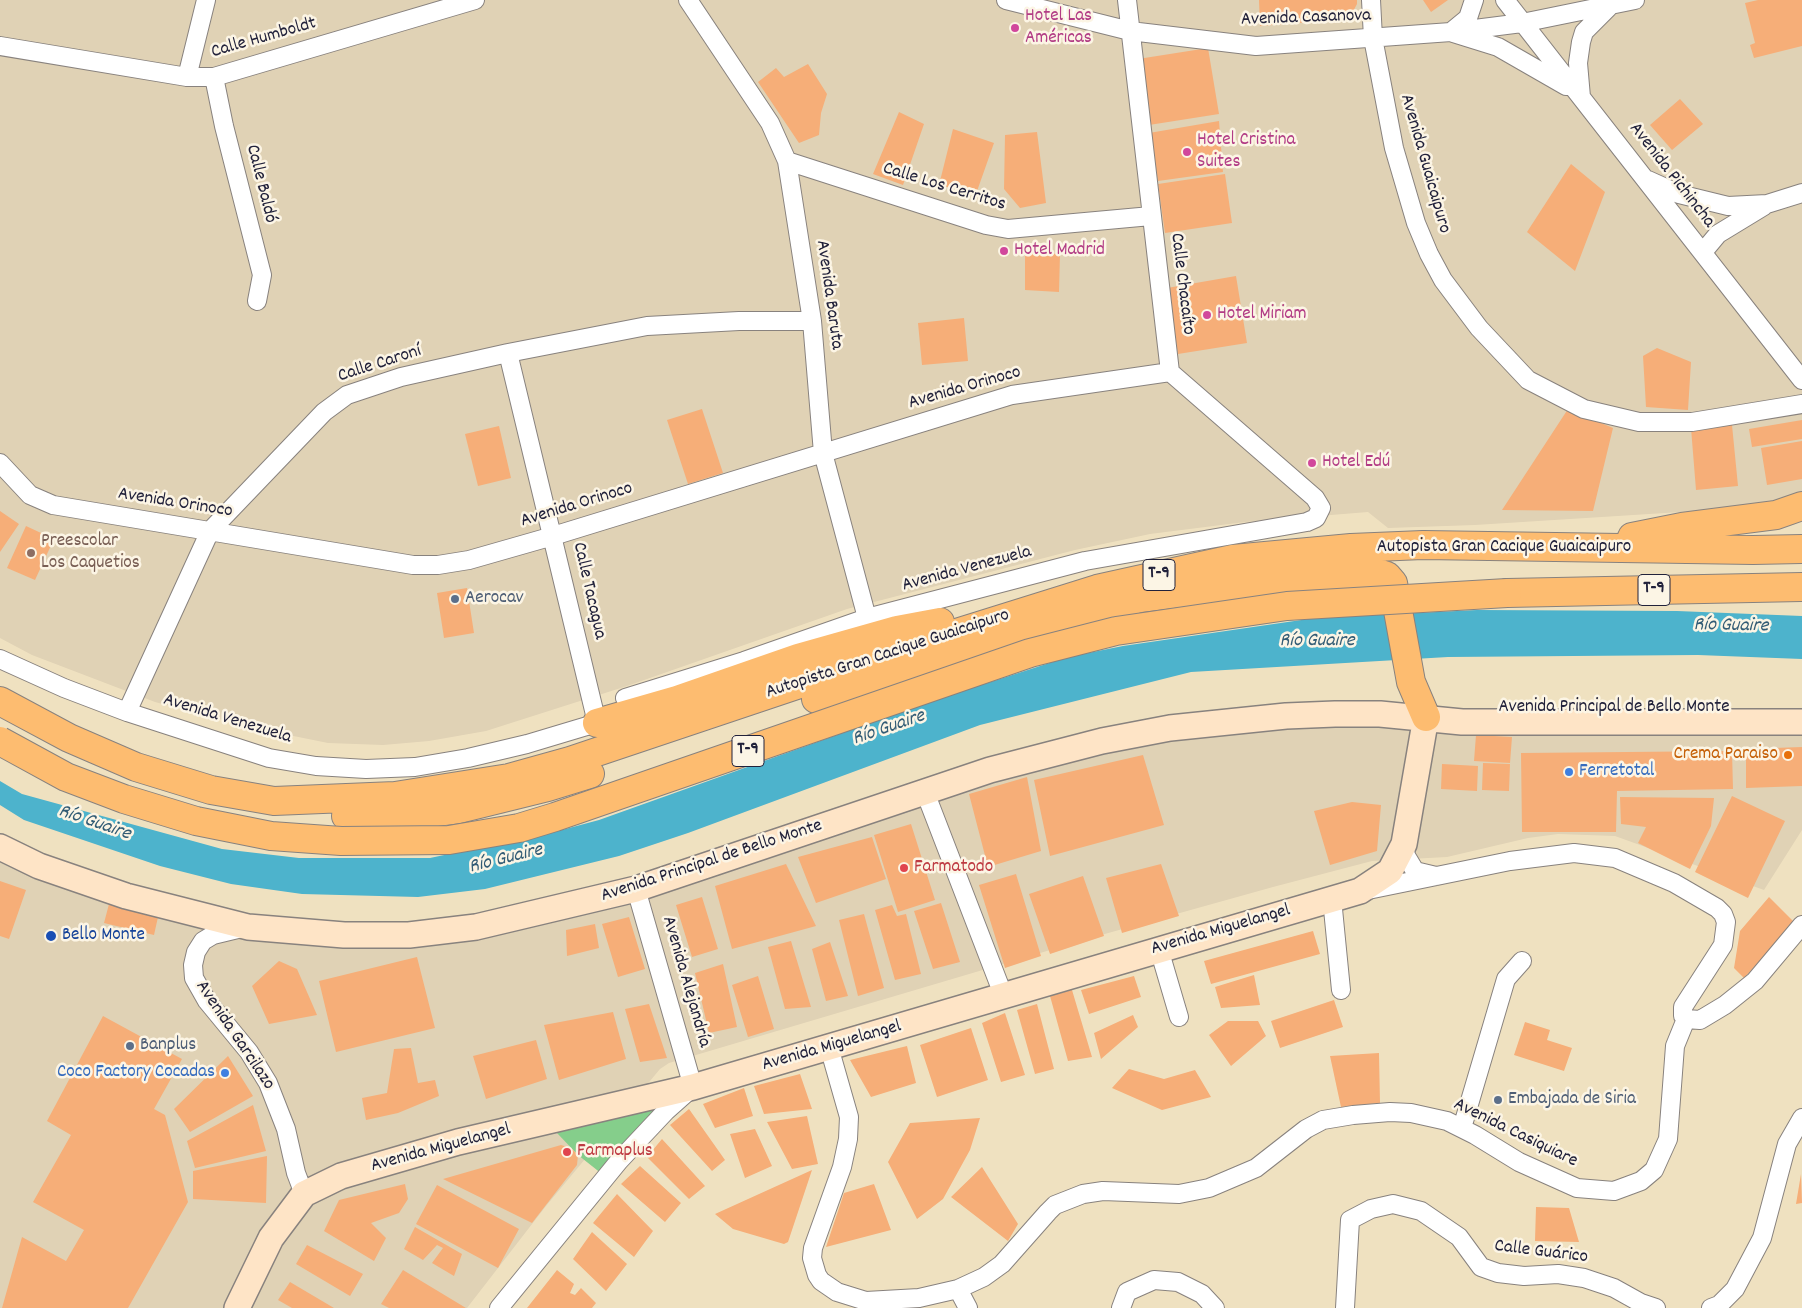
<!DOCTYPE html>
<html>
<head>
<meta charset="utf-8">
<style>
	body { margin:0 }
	canvas { display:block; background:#efe1c0 }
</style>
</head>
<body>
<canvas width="1802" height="1308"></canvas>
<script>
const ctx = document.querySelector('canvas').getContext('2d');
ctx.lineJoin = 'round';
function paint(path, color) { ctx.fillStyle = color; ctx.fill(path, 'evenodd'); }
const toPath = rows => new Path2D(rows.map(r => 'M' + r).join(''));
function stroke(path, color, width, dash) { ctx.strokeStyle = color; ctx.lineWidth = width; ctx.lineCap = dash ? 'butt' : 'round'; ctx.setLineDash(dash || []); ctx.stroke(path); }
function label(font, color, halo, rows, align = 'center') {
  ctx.font = font + ' Dekko,sans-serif'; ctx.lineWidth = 5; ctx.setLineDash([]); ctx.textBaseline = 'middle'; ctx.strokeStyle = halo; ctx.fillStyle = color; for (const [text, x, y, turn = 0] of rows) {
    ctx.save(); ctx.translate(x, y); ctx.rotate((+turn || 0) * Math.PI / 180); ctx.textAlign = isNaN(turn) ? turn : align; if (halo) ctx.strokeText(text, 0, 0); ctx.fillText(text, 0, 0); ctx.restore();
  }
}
const built = toPath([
	[0,0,1802,0,1802,497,1776,506,1475,525,1388,528,1368,512,1245,522,1150,534,1075,550,847,609,627,686,486,731,429,741,383,745,328,743,249,727,155,702,32,655,0,638],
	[1236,721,1802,721,1802,830,1764,890,1615,836,1558,834,1528,838,1447,857,1372,861,1273,887,1094,937,669,1063,660,1069,546,1206,467,1308,0,1308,0,852,241,924,499,923,984,770]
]);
const green = toPath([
	[664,1101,602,1174,578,1155,557,1133]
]);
const water = toPath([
	[1477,610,1677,611,1802,616,1802,659,1698,655,1448,657,1191,672,980,725,688,833,619,856,485,889,418,897,302,894,231,884,160,866,24,820,0,805,0,781,22,794,222,849,299,858,430,858,558,831,599,820,932,701,1068,657,1123,646,1315,618]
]);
const building = toPath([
	[1259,0,1357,0,1357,4,1349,19,1260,26],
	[1423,0,1448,0,1431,12],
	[1758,0,1802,0,1802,46,1754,58,1750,45,1755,43,1745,3],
	[1208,48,1219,114,1149,125,1138,59],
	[808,64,827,94,821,113,819,135,799,143,758,82,776,68,784,77],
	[1680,99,1703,124,1672,150,1650,125],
	[899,112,924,124,903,185,873,174],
	[1219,121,1223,172,1158,181,1149,133],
	[953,129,994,143,976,194,939,185],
	[1037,132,1046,203,1020,208,1004,189,1005,135],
	[1571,164,1605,192,1575,271,1527,232],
	[1225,174,1232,223,1165,233,1158,184],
	[1025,252,1060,254,1059,292,1025,290],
	[1236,276,1247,343,1178,354,1167,288],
	[964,318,968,361,922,365,918,323],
	[1657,348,1691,362,1688,410,1646,407,1643,356],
	[702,409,723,473,688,484,667,420],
	[1568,409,1613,428,1593,511,1502,510],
	[1802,420,1802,439,1752,447,1749,429],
	[1732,425,1738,486,1696,490,1691,428],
	[499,426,511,478,478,486,465,434],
	[1802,441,1802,479,1767,485,1761,448],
	[0,511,19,524,0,552],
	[26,526,54,539,35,580,7,568],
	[467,588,474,633,444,638,437,593],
	[1476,735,1512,737,1510,763,1474,761],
	[1802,747,1802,786,1746,788,1746,749],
	[1732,751,1733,789,1617,791,1616,832,1522,832,1521,753],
	[1143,755,1164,825,1050,856,1034,780],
	[1483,763,1510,764,1509,791,1482,790],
	[1442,764,1478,766,1477,791,1441,789],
	[1027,777,1041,851,988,867,969,794],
	[1732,796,1785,821,1748,898,1695,872],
	[1620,797,1714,798,1711,826,1690,869,1638,843,1646,827,1621,824],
	[1352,802,1381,805,1377,851,1330,865,1314,811],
	[911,824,935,900,898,912,874,835],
	[872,837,886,879,816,903,798,857],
	[786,864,816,926,732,949,715,886],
	[1161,864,1179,916,1122,933,1106,878],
	[1016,874,1041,956,1005,968,979,885],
	[1083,876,1104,936,1050,954,1029,894],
	[0,881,26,890,9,939,0,936],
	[702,897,718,949,692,957,676,905],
	[1769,897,1795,923,1744,978,1734,968,1740,931],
	[941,903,960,962,933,969,914,911],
	[109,904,158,917,154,935,104,923],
	[892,905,897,916,906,914,921,974,895,980,875,910],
	[864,914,884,988,858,996,839,920],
	[629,917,645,969,618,977,602,924],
	[595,924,599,948,567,956,566,930],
	[1313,931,1320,954,1211,984,1204,961],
	[791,941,811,1007,785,1009,768,947],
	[830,942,848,996,826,1001,812,949],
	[417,957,435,1028,336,1052,319,981],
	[279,961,297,969,317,1015,269,1024,252,986],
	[723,964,737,1027,709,1033,695,973],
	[1254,975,1260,1005,1221,1008,1215,987],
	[758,976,774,1029,748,1037,732,985],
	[1134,976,1141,997,1089,1014,1081,990],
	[1072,990,1092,1057,1068,1061,1050,996],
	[1334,1000,1343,1027,1280,1048,1271,1021],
	[649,1004,667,1058,640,1062,625,1009],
	[1037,1004,1054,1069,1035,1074,1017,1010],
	[613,1012,626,1059,559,1080,544,1025],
	[1005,1013,1025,1075,1001,1082,982,1023],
	[1133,1015,1138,1027,1101,1059,1094,1033],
	[103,1016,182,1059,154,1109,165,1115,188,1202,128,1308,2,1308,22,1237,66,1261,84,1230,33,1202,71,1135,47,1121],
	[1228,1021,1258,1021,1266,1036,1231,1066,1209,1035],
	[1525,1022,1550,1030,1547,1040,1572,1048,1564,1071,1514,1055],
	[971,1028,988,1080,937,1097,920,1045],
	[536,1040,547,1079,486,1099,473,1056],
	[907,1046,916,1083,871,1097,850,1060],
	[411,1048,418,1083,435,1080,439,1096,398,1113,366,1120,362,1098,387,1093,394,1049],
	[1379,1053,1380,1103,1341,1107,1330,1056],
	[228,1056,253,1096,190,1132,174,1109],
	[1129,1069,1164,1079,1195,1070,1211,1097,1162,1110,1112,1088],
	[800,1074,812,1109,764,1114,754,1086],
	[744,1088,753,1116,715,1128,703,1104],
	[253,1105,266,1151,195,1168,187,1141],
	[689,1109,725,1160,712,1171,670,1125],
	[807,1116,818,1164,792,1169,767,1122],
	[980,1118,970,1150,943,1199,917,1219,888,1162,910,1123],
	[755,1129,772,1166,745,1178,730,1134],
	[662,1139,705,1186,689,1199,647,1157],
	[561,1145,571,1148,578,1155,577,1165,532,1223,443,1179],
	[267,1156,266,1203,193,1199,193,1171],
	[640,1166,681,1203,665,1222,621,1184],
	[982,1167,1018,1224,1008,1241,951,1197],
	[812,1170,788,1242,784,1244,733,1229,715,1214],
	[1801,1174,1802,1203,1796,1204],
	[405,1184,408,1199,399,1213,371,1223,386,1238,374,1261,324,1231,339,1200],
	[874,1184,891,1230,826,1247,844,1193],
	[437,1185,519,1229,498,1268,416,1224],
	[617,1194,653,1231,634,1257,593,1223],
	[1536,1207,1569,1208,1579,1242,1535,1241],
	[415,1227,462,1254,454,1276,432,1263,443,1248,437,1245,423,1260,404,1249],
	[592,1232,627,1264,606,1291,573,1259],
	[307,1245,363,1274,350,1296,296,1264],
	[403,1270,466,1308,389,1308,381,1304],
	[557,1270,574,1284,570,1293,575,1295,581,1288,596,1303,592,1308,527,1308],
	[290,1282,334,1308,292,1308,278,1300]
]);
const street = toPath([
	[688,0,770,123,787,161,812,321,823,453,867,618],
	[1006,0,1130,31,1256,46,1451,32,1522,23,1635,0],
	[1371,0,1373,38,1394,148,1416,223,1429,254,1443,280,1479,328,1528,380,1584,409,1639,422,1692,422,1802,404],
	[1505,0,1802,380],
	[1451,32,1468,18,1474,0],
	[1453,33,1498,47,1566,86],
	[0,46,187,77,214,77,475,0],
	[187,77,206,0],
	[214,77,224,126,262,275,257,301],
	[1581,97,1578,63,1581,42,1584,32,1609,7],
	[787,161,986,225,1008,229,1151,216],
	[1648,180,1679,194,1728,206,1767,204,1802,193],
	[1703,252,1718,234,1764,206],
	[0,463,30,495,53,505,413,565,438,565,469,560,553,536,1012,395,1170,372],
	[0,659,64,688,127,712,269,758,316,766,366,769,415,767,468,758,527,744,597,723,508,353],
	[625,698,744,661,867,618,1085,561,1307,522,1316,518,1321,508,1315,498,1170,372,1127,0],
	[127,712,210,531,324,412,347,395,401,377,508,353,647,326,739,321,812,321],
	[925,792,1004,997],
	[1404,844,1406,856,1415,871,1436,876],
	[1332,899,1341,990],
	[242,928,213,935,203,941,196,952,193,965,194,978,207,1001,249,1052,268,1083,286,1129,296,1173,304,1194],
	[1159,949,1179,1017],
	[1686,1019,1700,1020,1725,1005,1755,981,1802,925],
	[829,1047,849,1117,848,1139,842,1167,813,1248,812,1258,817,1275,821,1281,837,1292,866,1301,919,1298,958,1289,984,1277,1002,1264,1048,1212,1055,1205,1083,1194,1103,1191,1179,1194,1209,1188,1256,1168,1306,1129,1323,1120,1353,1115,1390,1112,1411,1113,1447,1121,1475,1135,1519,1162,1577,1188,1614,1191,1641,1181,1654,1170,1668,1139,1675,1046,1686,1019,1683,1016,1683,1007,1723,945,1726,922,1723,914,1717,908,1674,883,1615,858,1574,853,1510,861,1368,890],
	[1462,1128,1506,979,1522,961],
	[958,1289,968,1308],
	[499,1308,619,1161,666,1111,693,1087,636,889],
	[1121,1308,1127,1292,1154,1280,1178,1282,1202,1294,1215,1308],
	[1345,1308,1350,1220,1371,1209,1393,1204,1421,1211,1459,1237,1481,1267,1498,1273,1524,1276,1558,1274,1584,1278,1614,1288,1641,1303,1656,1308],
	[1711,1308,1719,1305,1735,1289,1762,1238,1787,1144,1802,1118]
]);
const secondary = toPath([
	[0,847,39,866,126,896,248,927,344,935,409,935,476,927,636,889,990,770,1102,741,1170,728,1286,716,1335,714,1380,714,1462,722,1802,722],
	[237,1308,271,1238,304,1194,341,1176,458,1142,693,1087,1360,891,1390,871,1404,844,1426,717]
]);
const highway = toPath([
	[1632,537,1682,527,1776,515,1802,506],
	[1507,593,1802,587],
	[816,699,978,645,1140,598,1236,586,1378,573,1387,576,1393,583,1411,682,1426,717],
	[0,701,69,738,136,767,211,790,274,801,395,796,509,778,570,761,886,655,1097,589,1233,559,1351,548,1423,545,1753,550,1802,549],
	[597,723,677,700,798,658,897,630,940,622],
	[346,816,406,816,459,809,548,787,590,774]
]);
const highwayBridge = toPath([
	[0,741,66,777,124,799,196,821,271,836,341,841,449,840,519,828,555,817,1030,653,1116,631,1287,606,1507,593]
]);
const markers = [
	[1015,28,5,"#d1479c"],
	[1187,152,5,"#d1479c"],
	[1004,251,5,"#d1479c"],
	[1207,315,5,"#d1479c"],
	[1312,463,5,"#d1479c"],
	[31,553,5,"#8d6e63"],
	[455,599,5,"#5c6f8a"],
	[1788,755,5,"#e8710a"],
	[1569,772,5,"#3f7fe0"],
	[904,868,5,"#e0444e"],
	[51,936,6,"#1a4fb4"],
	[130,1046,5,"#5c6f8a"],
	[225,1073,5,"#3f7fe0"],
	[1498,1100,5,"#5c6f8a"],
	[567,1152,5,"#e0444e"]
];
const shields = [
	[1159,575,32],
	[1654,590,32],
	[748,751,32]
];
const shieldNames = [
	["T-9",1159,575],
	["T-9",1654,590],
	["T-9",748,751]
];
const hotelNames = [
	["Hotel Las",1025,17],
	["Américas",1025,39],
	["Hotel Cristina",1197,141],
	["Suites",1197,163],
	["Hotel Madrid",1014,251],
	["Hotel Miriam",1217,315],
	["Hotel Edú",1322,463]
];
const streetNames = [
	["Avenida Casanova",1306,19,-2],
	["Calle Humboldt",264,39,-16],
	["Avenida Guaicaipuro",1424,164,74],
	["Avenida Pichincha",1671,176,52],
	["Calle Baldó",260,184,76],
	["Calle Los Cerritos",944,188,17],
	["Calle Chacaíto",1181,284,83],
	["Avenida Baruta",828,295,82],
	["Calle Caroní",380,365,-18],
	["Avenida Orinoco",965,389,-16],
	["Avenida Orinoco",175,504,9],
	["Avenida Orinoco",577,506,-17],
	["Autopista Gran Cacique Guaicaipuro",1504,548],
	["Avenida Venezuela",967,570,-15],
	["Calle Tacagua",588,591,77],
	["Autopista Gran Cacique Guaicaipuro",888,655,-18],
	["Avenida Principal de Bello Monte",1614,708],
	["Avenida Venezuela",227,720,17],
	["Avenida Principal de Bello Monte",712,862,-18],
	["Avenida Miguelangel",1221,931,-16],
	["Avenida Alejandría",685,982,74],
	["Avenida Garcilazo",234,1036,56],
	["Avenida Miguelangel",832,1047,-16],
	["Avenida Casiquiare",1515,1134,26],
	["Avenida Miguelangel",441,1149,-15],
	["Calle Guárico",1541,1253,7]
];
const educationNames = [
	["Preescolar",41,542],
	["Los Caquetios",41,564]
];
const serviceNames = [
	["Aerocav",465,599],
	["Banplus",140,1046],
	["Embajada de Siria",1508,1100]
];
const foodNames = [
	["Crema Paraiso",1778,755]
];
const shopNames = [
	["Ferretotal",1579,772],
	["Coco Factory Cocadas",215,1073,"right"]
];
const healthNames = [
	["Farmatodo",914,868],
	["Farmaplus",577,1152]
];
const transitNames = [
	["Bello Monte",62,936]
];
const waterNames = [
	["Río Guaire",1731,627,1],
	["Río Guaire",1317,642],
	["Río Guaire",889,729,-19],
	["Río Guaire",94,824,19],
	["Río Guaire",506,860,-14]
];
paint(built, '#e0d2b5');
paint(green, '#85ce8b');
paint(water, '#4db3cc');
paint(building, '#f6ae78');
stroke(street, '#88827e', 20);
stroke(secondary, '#88827e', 28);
stroke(highway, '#88827e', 30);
stroke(street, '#fff', 18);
stroke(secondary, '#fee4c6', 25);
stroke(highway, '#fdbc70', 28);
stroke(highwayBridge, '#88827e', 30, []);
stroke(highwayBridge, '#fdbc70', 28);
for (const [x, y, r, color] of markers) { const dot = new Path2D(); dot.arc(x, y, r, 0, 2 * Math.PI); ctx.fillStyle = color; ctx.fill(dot); stroke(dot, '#fcf5e5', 2); }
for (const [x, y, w] of shields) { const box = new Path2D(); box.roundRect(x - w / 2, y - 15.5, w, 31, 4); ctx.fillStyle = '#fcf5e5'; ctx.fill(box); stroke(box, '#22223b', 1); }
label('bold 18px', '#22223b', null, shieldNames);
label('19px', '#b23c85', '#fcf5e5', hotelNames, 'left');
label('19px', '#22223b', '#fcf5e5', streetNames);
label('19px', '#785e54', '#fcf5e5', educationNames, 'left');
label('19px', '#4e5e75', '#fcf5e5', serviceNames, 'left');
label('19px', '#c56008', '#fcf5e5', foodNames, 'right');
label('19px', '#366cbe', '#fcf5e5', shopNames, 'left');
label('19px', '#be3a42', '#fcf5e5', healthNames, 'left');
label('19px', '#164399', '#fcf5e5', transitNames, 'left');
label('italic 20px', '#335c75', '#fcf5e5', waterNames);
</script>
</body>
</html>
